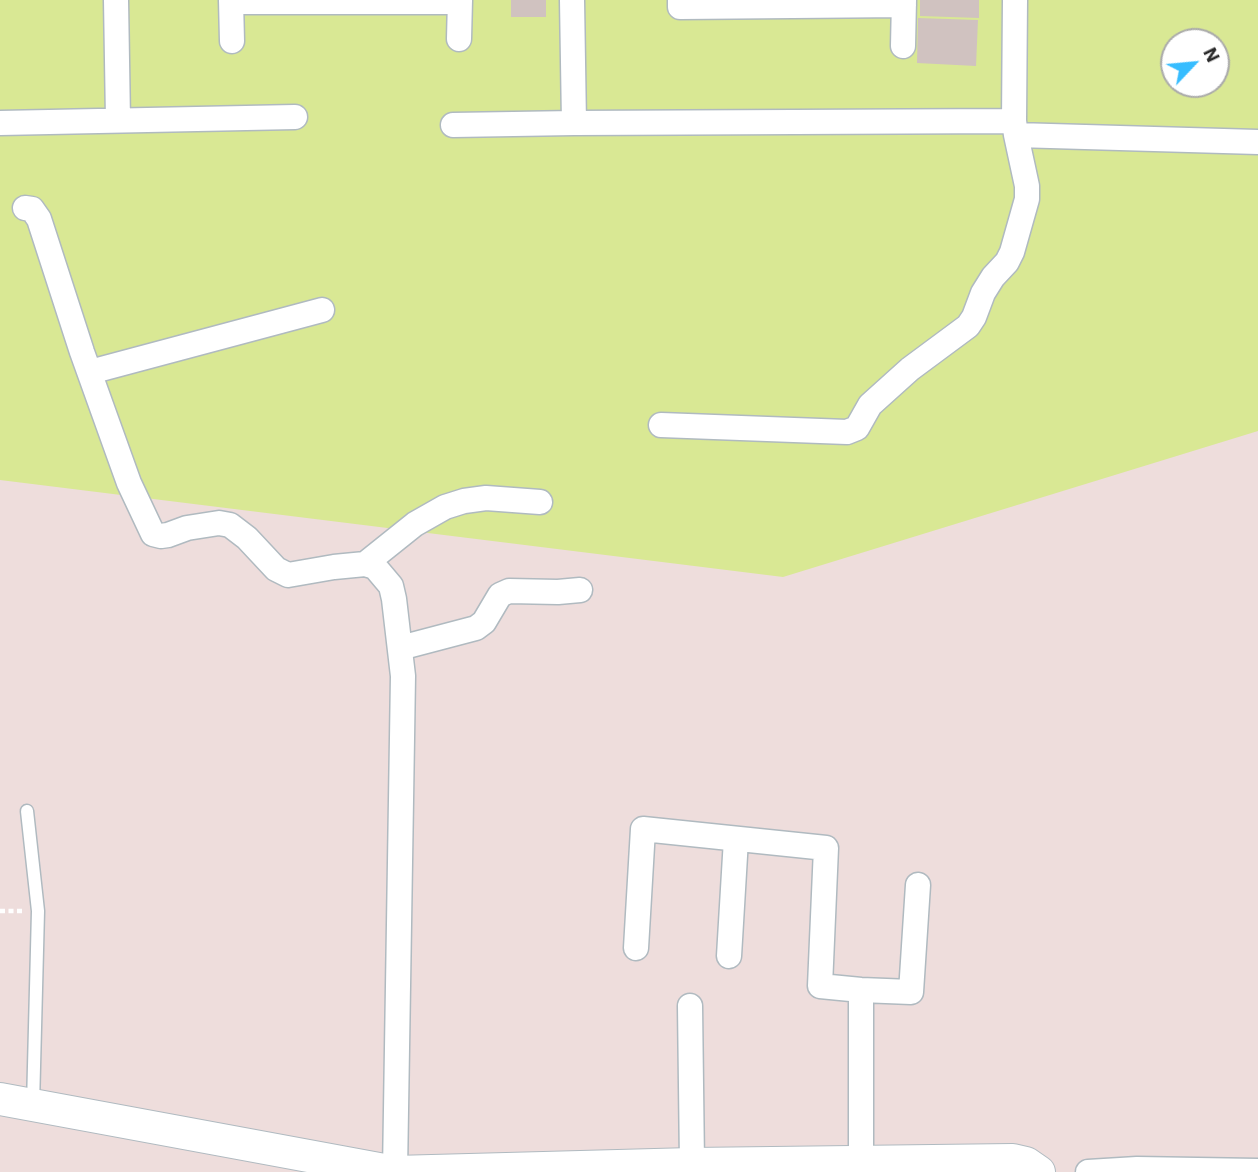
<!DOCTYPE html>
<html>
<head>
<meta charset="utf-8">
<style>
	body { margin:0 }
	#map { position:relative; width:1258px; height:1172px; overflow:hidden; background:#eedddc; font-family:"IBM Plex Sans",sans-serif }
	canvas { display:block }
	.north { position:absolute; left:1160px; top:28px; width:70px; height:70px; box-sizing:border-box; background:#fff; border:2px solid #aaa; border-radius:50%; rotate:64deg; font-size:19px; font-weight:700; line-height:28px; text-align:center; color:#2b2b2b }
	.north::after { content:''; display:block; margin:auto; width:24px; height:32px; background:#37bdff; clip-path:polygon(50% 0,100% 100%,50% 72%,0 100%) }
</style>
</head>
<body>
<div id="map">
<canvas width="1258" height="1172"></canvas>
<div class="north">N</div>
</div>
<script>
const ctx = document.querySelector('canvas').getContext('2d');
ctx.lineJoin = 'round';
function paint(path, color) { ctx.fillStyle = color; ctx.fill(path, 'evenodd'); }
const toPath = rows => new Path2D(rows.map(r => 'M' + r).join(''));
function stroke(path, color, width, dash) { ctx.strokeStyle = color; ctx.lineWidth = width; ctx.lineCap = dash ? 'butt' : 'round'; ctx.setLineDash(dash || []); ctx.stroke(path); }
const green = toPath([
	[0,0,1258,0,1258,431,783,577,0,480],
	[1174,42,1216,42,1216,84,1174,84]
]);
const building = toPath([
	[511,0,546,0,546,17,511,17],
	[920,0,979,0,979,18,920,16],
	[918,18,978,20,976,66,917,63]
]);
const path = toPath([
	[0,911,23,911]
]);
const service = toPath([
	[27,811,38,911,33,1105]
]);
const minor = toPath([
	[116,0,118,120],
	[231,0,232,41],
	[572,0,574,123,1014,121],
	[680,0,680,7,904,5],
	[1015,0,1014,121,1016,135,1258,142],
	[231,2,460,2],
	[459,39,460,0],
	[903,46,904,0],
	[0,123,295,117],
	[453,125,574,123],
	[25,208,32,209,39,219,82,352,129,483,153,534,161,536,168,535,187,528,219,523,230,525,247,538,276,569,288,575,334,567,365,564,375,567,391,586,394,599,403,676,395,1172],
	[90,372,322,310],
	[661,425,847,432,857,428,870,405,910,369,968,326,974,317,983,293,993,277,1007,262,1012,252,1027,199,1027,186,1016,135],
	[365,564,415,524,445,507,464,501,486,498,540,502],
	[400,648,476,628,484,622,500,595,509,591,558,592,580,590],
	[636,948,643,829,826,848,820,986,861,990,911,992,918,885],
	[729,956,736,839],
	[690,1006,692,1164],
	[861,1163,861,990],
	[1088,1172,1137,1169,1258,1171]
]);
const tertiary = toPath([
	[0,1099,395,1172,692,1164,1013,1160,1026,1163,1039,1172]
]);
paint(green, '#d9e894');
paint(building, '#d0c2c0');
stroke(service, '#b0bac0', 15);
stroke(minor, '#b0bac0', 27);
stroke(tertiary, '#b0bac0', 34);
stroke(path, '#fff', 4.5, [5, 3.5]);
stroke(service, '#fff', 12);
stroke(minor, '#fff', 24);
stroke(tertiary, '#fff', 32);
</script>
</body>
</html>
